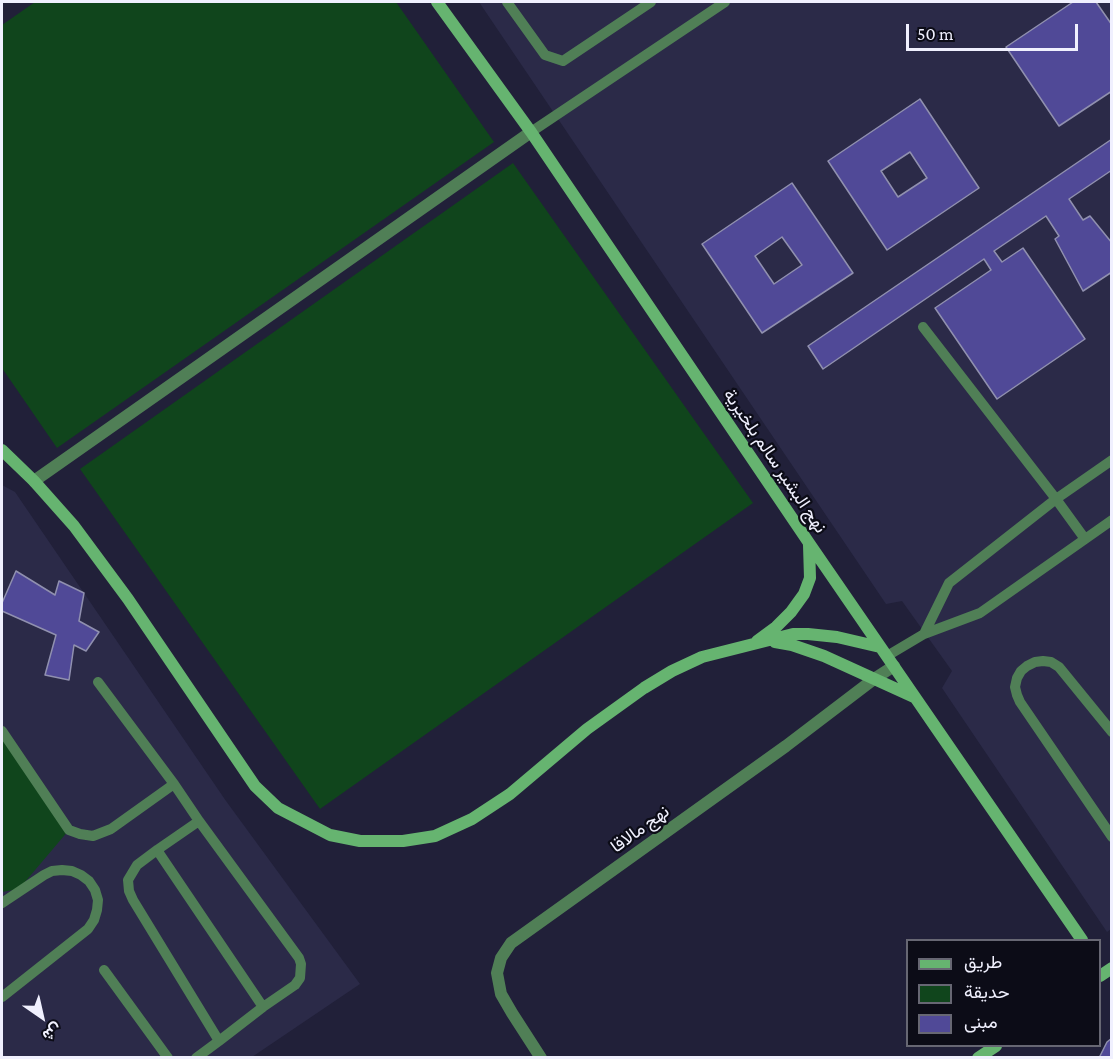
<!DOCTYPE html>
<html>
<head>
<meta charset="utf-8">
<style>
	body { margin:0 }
	#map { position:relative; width:1113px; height:1059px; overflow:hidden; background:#212039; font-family:"Crimson Pro",Vazirmatn,serif }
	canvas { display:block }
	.frame { position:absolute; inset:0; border:3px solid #f0f0fe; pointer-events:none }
	.legend { position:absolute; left:906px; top:939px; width:195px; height:108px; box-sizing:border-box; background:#0c0c17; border:2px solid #676773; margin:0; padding:8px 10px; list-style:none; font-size:18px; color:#f0f0fe }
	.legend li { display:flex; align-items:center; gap:12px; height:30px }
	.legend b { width:30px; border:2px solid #676773 }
	.north { position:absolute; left:12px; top:987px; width:60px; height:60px; -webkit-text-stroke:4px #0c0c17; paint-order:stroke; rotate:146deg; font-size:16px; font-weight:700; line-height:24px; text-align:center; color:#f0f0fe }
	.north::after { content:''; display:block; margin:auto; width:21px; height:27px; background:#f0f0fe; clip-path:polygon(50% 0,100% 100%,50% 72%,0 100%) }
	.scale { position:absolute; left:906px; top:24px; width:172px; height:27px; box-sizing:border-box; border:3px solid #f0f0fe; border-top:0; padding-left:8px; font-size:18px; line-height:21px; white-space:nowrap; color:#f0f0fe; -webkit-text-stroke:4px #0c0c17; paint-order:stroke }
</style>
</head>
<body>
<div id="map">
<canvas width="1113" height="1059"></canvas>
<div class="frame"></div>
<ul class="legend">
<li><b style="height:8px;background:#66b470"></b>طريق</li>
<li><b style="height:16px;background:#10451c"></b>حديقة</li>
<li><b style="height:16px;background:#504997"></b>مبنى</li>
</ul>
<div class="north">ش</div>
<div class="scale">50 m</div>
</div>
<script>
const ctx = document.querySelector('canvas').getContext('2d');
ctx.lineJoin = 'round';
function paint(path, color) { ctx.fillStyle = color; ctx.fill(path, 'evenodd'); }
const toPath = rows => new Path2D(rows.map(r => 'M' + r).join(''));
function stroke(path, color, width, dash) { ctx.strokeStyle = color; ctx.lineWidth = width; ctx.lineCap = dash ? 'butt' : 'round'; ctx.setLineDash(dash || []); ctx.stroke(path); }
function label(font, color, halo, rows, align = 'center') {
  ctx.font = font + ' "Crimson Pro",Vazirmatn,serif'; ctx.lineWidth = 4.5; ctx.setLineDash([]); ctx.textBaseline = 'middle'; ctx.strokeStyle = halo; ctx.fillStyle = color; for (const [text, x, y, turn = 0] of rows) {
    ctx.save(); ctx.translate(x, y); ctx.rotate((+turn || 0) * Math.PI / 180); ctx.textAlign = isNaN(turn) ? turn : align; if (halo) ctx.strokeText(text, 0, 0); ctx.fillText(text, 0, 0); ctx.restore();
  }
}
const built = toPath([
	[479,2,1111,2,1111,929,1107,932,942,688,952,671,902,601,886,604],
	[2,485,15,492,226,801,360,984,252,1057,2,1057]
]);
const green = toPath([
	[35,2,396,2,494,142,57,448,2,368,2,25],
	[513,163,753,503,320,809,80,469],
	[2,733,69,830,19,889,2,892]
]);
const building = toPath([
	[1073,2,1096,2,1112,25,1112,91,1059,126,1006,47,1073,2],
	[920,99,979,188,887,250,828,161,920,99],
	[910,152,927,178,898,197,881,171,910,152],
	[1112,139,1112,170,1069,199,1083,220,1090,216,1112,243,1112,272,1083,291,1055,239,1059,236,1046,216,994,251,1002,262,1023,248,1085,339,997,399,935,308,991,270,984,259,823,369,808,346,1112,139],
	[792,183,853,273,762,333,702,244,792,183],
	[782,237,802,265,774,284,755,256,782,237],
	[16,571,55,595,59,581,84,593,79,621,99,632,86,651,74,645,69,680,45,675,56,635,2,611,2,603,16,571],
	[1112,1038,1112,1058,1099,1058,1107,1042,1112,1038]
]);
const lane = toPath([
	[507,2,545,55,563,61,651,2],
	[531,132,725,2],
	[923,327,1056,499,1085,539],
	[924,634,949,583,1056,499,1112,460],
	[887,656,924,634,980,613,1112,520],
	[98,682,174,784,199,821,299,958,301,964,300,978,295,985,263,1007,219,1041],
	[2,731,69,830,80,834,93,836,111,829,174,784],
	[1112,732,1059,667,1051,662,1043,661,1035,662,1027,666,1021,671,1017,678,1015,687,1017,695,1020,702,1112,837],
	[157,850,263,1007],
	[2,903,44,875,52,871,62,870,72,871,81,875,89,881,95,890,98,900,97,910,94,920,88,929,2,997],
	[104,970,168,1058],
	[196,1058,219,1041,133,900,129,891,128,880,137,865,157,850,199,821]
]);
const street = toPath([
	[34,481,531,132],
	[541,1058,512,1013,501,994,497,973,501,958,511,943,786,746,874,679,894,666]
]);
const secondary = toPath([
	[437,2,531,132,809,543,1082,940],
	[2,450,34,481,74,526,128,599,255,786,278,808,330,835,360,841,403,841,435,836,472,819,510,794,587,729,644,688,672,671,702,657,793,634,808,634,837,637,880,647],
	[757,641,776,627,791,612,804,594,810,578,809,545],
	[775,642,792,645,824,656,914,697],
	[1100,976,1112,968],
	[978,1058,996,1046]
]);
const streetNames = [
	["نهج البشير سالم بلخيرية",775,461,56],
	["نهج مالاقا",640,829,-36]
];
paint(built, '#2b2a48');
paint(green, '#10451c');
paint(building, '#504997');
stroke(building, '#9090af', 1.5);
stroke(lane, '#507f56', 10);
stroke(street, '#507f56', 12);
stroke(secondary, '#66b470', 12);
label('18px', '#f0f0fe', '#0c0c17', streetNames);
</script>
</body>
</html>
